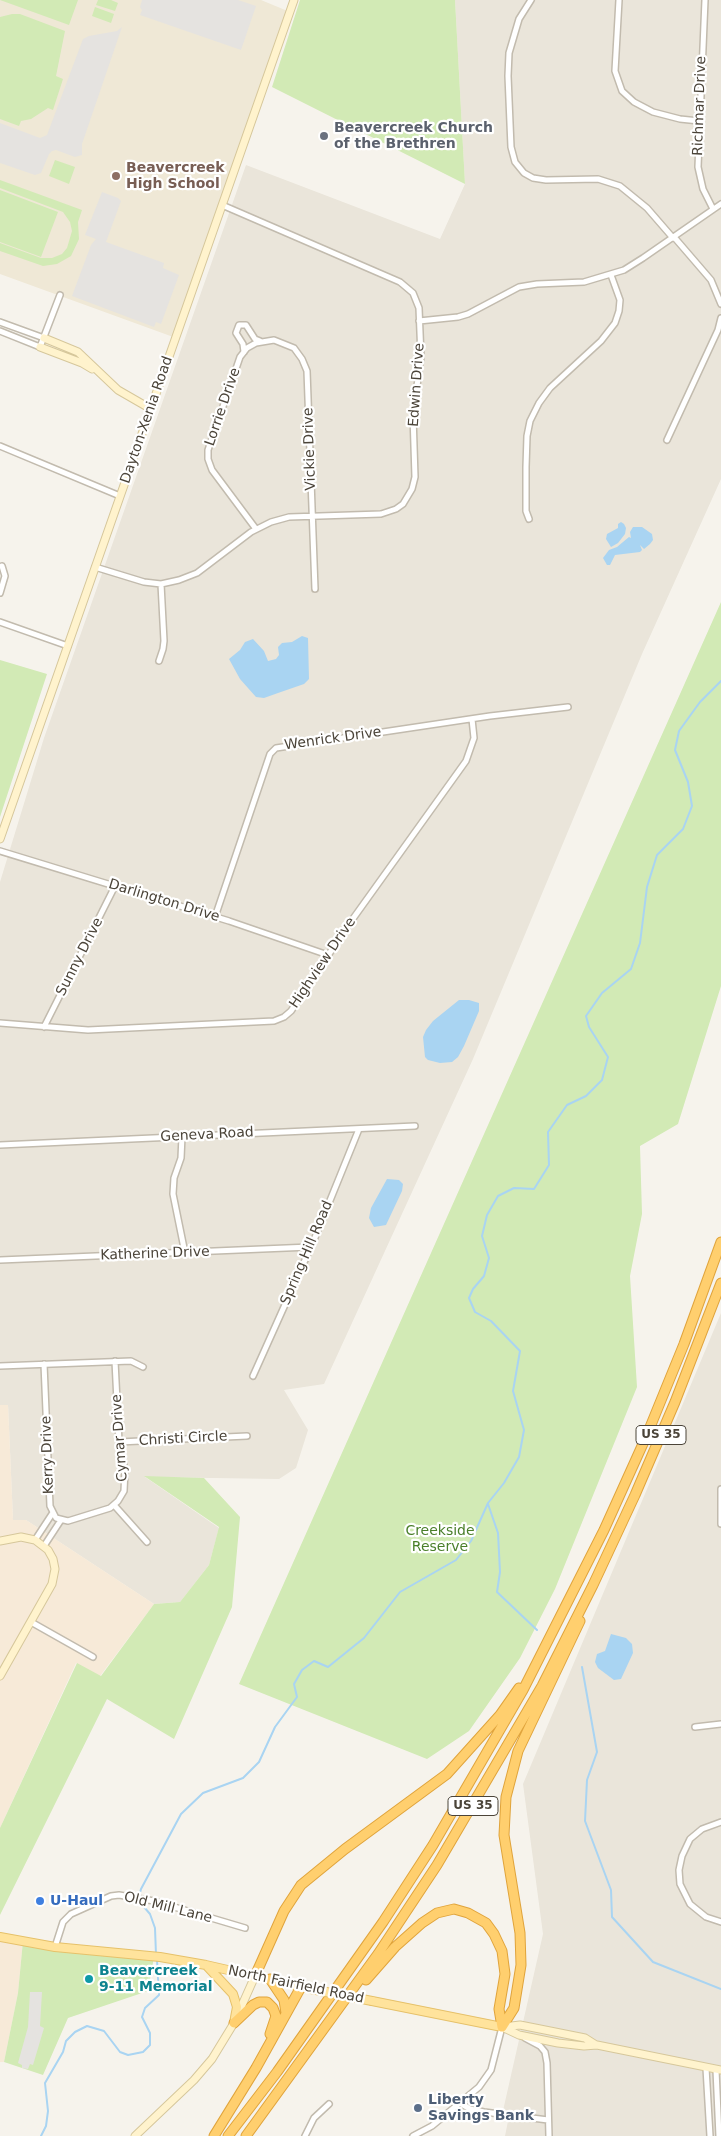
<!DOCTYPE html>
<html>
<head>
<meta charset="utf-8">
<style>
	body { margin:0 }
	canvas { display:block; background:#f6f3ec }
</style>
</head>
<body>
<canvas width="721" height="2136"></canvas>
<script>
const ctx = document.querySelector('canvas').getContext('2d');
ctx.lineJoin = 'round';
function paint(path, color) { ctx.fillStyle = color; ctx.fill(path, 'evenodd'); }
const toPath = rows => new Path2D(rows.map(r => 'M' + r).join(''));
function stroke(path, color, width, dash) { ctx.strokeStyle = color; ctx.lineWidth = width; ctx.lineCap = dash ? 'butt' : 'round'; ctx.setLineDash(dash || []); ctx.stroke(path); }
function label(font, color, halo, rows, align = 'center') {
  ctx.font = font + ' "DejaVu Sans",sans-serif'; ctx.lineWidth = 4.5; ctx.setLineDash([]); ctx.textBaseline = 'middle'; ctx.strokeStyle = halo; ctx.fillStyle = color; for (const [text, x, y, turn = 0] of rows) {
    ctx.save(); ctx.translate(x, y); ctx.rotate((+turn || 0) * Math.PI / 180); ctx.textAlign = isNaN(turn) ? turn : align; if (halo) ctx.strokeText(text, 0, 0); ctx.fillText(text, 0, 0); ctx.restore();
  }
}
const residential = toPath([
	[455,0,721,0,721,479,642,654,473,1059,324,1384,284,1390,308,1430,296,1468,279,1479,145,1477,219,1528,209,1565,180,1602,154,1604,26,1520,13,1520,8,1405,0,1405,0,882,44,738,246,165,440,239,465,184],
	[721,1313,721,2136,505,2136,509,2116,502,2115,543,1934,523,1784]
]);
const commercial = toPath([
	[0,1405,8,1405,13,1520,26,1520,154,1604,100,1676,76,1663,0,1828],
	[0,1937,23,1941,18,1993,4,2062,0,2062]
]);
const education = toPath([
	[0,0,261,0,290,12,176,338,0,274]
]);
const green = toPath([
	[0,0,78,0,69,25],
	[98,0,111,0,118,3,115,11,96,5],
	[300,0,455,0,465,184,272,87],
	[95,7,114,14,111,23,92,16],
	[12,14,20,14,65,31,56,76,63,79,53,110,48,108,31,119,21,121,19,126,0,119,0,17],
	[55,160,75,167,69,184,49,176],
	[0,180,82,210,78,222,79,239,71,256,57,264,43,266,0,251,0,243,41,258,52,258,62,254,67,248,72,231,70,222,63,212,0,188],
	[0,190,58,212,41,257,0,242],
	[721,602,721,986,678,1124,640,1146,642,1214,630,1276,637,1387,555,1589,520,1658,469,1731,427,1759,239,1684],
	[0,660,47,674,0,817],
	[144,1476,204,1478,240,1517,232,1607,174,1739,107,1699,0,1915,0,1828,77,1663,101,1676,154,1604,180,1602,209,1565,219,1527],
	[23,1941,154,1957,148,1991,68,2018,43,2075,4,2062,18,1993]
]);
const parking = toPath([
	[142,0,238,0,256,6,241,50,140,15,142,10,140,7],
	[122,27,82,144,82,155,75,157,56,150,52,151,49,154,41,173,35,175,0,163,0,123,40,138,47,135,83,39,89,36,117,31],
	[102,192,118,198,121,201,106,242,164,263,163,268,179,275,161,324,156,322,154,327,72,296,91,245,96,239,85,235],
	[30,1992,42,1992,40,2026,44,2028,33,2065,30,2064,28,2069,22,2068,22,2065,18,2063,28,2027]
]);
const water = toPath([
	[621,522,624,524,626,528,625,534,618,543,611,547,606,539,607,534,618,528,618,524],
	[633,527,642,527,652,534,653,540,650,544,644,549,640,545,642,550,640,552,615,555,610,565,607,565,603,558,609,550,617,547,629,537,631,538,630,532],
	[302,636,308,638,309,679,304,684,278,693,264,698,256,697,240,679,229,659,240,650,245,642,253,639,264,651,268,661,276,659,279,655,278,647,282,643,292,642],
	[459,1000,469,1000,479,1003,479,1011,464,1046,458,1057,452,1062,440,1063,428,1060,425,1057,423,1037,426,1030,433,1021],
	[387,1179,399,1180,403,1184,402,1191,386,1225,374,1227,369,1218,371,1208],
	[611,1634,626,1638,632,1644,633,1653,621,1679,614,1680,598,1668,595,1662,597,1654,605,1651]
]);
const stream = toPath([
	[488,1504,498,1533,500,1572,497,1592,537,1630],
	[582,1667,597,1752,587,1780,585,1821,611,1890,612,1917,653,1962,721,1989],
	[156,1955,155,1928,150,1914,138,1900,141,1889,181,1814,203,1793,243,1778,259,1762,275,1727,297,1697,294,1684,302,1670,314,1661,328,1667,364,1638,400,1592,456,1560,471,1541,488,1503,504,1483,519,1457,524,1430,513,1391,520,1351,491,1321,475,1312,469,1298,473,1289,484,1276,489,1258,482,1236,487,1215,498,1196,514,1188,534,1189,549,1165,548,1132,567,1105,586,1096,602,1080,608,1057,589,1027,586,1016,602,993,631,969,640,943,647,887,657,855,683,829,692,806,688,782,675,750,679,731,700,702,721,681],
	[41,2136,46,2126,48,2111,45,2083,63,2052,66,2041,75,2032,87,2026,104,2031,120,2052,128,2055,143,2052,150,2045,150,2033,142,2017,145,2008,159,1995,157,1960]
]);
const street = toPath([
	[531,0,519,19,509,53,508,76,511,147,515,162,524,173,533,178,546,180,598,179,620,186,647,208,673,238],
	[619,0,615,71,622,91,634,102,653,112,680,119,699,121],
	[705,0,698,167,703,189,713,209],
	[674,237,711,280,721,304],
	[419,321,458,317,468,314,519,287,537,284,584,282,624,270,643,258,721,204],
	[0,322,44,338],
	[0,331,40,347,60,295],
	[244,352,243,344,236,333,239,325,246,325,255,339,260,341],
	[667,440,718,330,721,318],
	[0,446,120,496],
	[529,519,526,511,526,467,527,436,530,421,539,403,550,388,601,341,615,323,619,311,620,300,611,275],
	[256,529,212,470,208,459,208,450,240,357,247,348,256,343,274,340,294,348,302,359,307,371,315,589],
	[95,567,144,582,161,584,179,580,197,573,251,532,271,522,289,517,381,514,396,509,403,504,412,489,415,477,413,415,421,357,419,308,413,293,400,282,222,205],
	[0,593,5,576,2,566],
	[0,622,68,646],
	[159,661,163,649,164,641,161,584],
	[0,851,229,921,328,955],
	[215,917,270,754,276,748,490,716,568,707],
	[0,1023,88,1030,274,1021,284,1017,291,1011,347,927,466,761,474,738,472,719],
	[44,1027,115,886],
	[182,1136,181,1158,174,1178,173,1194,185,1253],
	[0,1145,415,1126],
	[0,1260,310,1247],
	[44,1364,50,1506,56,1518,68,1521,110,1508,118,1501,124,1491,125,1470,119,1442,115,1361],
	[0,1366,131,1361,143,1367],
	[253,1376,314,1240,359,1129],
	[119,1442,247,1436],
	[721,1489,721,1524],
	[114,1505,147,1542],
	[35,1540,52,1514],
	[44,1546,61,1520],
	[31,1622,93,1657],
	[695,1727,721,1724],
	[721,1822,702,1829,690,1839,682,1856,679,1870,680,1884,690,1904,706,1917,721,1922],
	[55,1947,63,1922,71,1914,111,1896,119,1895,154,1901,245,1928],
	[525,2038,540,2046,545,2052,547,2063,549,2136],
	[706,2068,710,2136],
	[716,2070,719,2136],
	[460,2103,470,2109,484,2112,548,2120],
	[305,2136,314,2118,329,2104],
	[413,2136,432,2126,479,2087,491,2070,502,2027]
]);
const secondary = toPath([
	[44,338,78,352,118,390,151,409],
	[40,347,82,363,92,369],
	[0,839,294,0],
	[0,1541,21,1537,35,1540,48,1550,53,1559,55,1569,52,1584,0,1676],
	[502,2027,519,2035,558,2043,584,2046,597,2045,721,2070],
	[503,2027,520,2025,585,2038,596,2045],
	[135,2136,194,2080,212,2059,234,2023,255,1976]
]);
const primary = toPath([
	[0,1937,55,1947,160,1957,206,1965,311,1989],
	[206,1965,233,1994,237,2007,234,2023],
	[372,2001,502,2027]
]);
const highway = toPath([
	[255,1976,284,1911,301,1885,345,1849,447,1774,500,1715,519,1688],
	[270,1979,284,2000,286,2013],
	[366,1980,395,1947,422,1923,437,1913,454,1909,468,1913,486,1923,494,1934,502,1951,505,1974,499,2009,502,2027],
	[234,2023,253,2005,259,2002,267,2002,273,2008,276,2016,270,2034],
	[502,2027,514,2008,521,1965,520,1933,504,1835,506,1797,518,1751,580,1621],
	[214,2136,256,2068,301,1987],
	[228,2136,277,2072,383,1922,433,1845,523,1690,604,1530,646,1437,684,1344,721,1242],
	[246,2136,378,1954,437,1865,542,1686,593,1585,635,1495,675,1402,721,1283]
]);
const primaryBridge = toPath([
	[311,1989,372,2001]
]);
const markers = [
	[324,136,5,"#6b7280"],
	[116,176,5,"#8d6e63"],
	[40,1901,5,"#3f7fe0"],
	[89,1979,5,"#0f9aa8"],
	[418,2108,5,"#5c6f8a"]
];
const shields = [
	[661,1435,50],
	[473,1806,50]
];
const shieldNames = [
	["US 35",661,1435],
	["US 35",473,1806]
];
const streetNames = [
	["Richmar Drive",700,106,-88],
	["Edwin Drive",417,385,-86],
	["Lorrie Drive",223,407,-71],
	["Dayton-Xenia Road",147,420,-71],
	["Vickie Drive",310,449,-92],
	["Wenrick Drive",333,739,-8],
	["Darlington Drive",164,901,17],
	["Sunny Drive",80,957,-63],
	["Highview Drive",323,963,-56],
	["Geneva Road",207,1135,-3],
	["Spring Hill Road",307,1253,-67],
	["Katherine Drive",155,1254,-2],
	["Cymar Drive",120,1438,-94],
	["Christi Circle",183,1439,-3],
	["Kerry Drive",48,1455,-92],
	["Old Mill Lane",168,1908,14],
	["North Fairfield Road",296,1985,12]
];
const worshipNames = [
	["Beavercreek Church",334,128],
	["of the Brethren",334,144]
];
const educationNames = [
	["Beavercreek",126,168],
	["High School",126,184]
];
const parkNames = [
	["Creekside",440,1531],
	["Reserve",440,1547]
];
const shopNames = [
	["U-Haul",50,1901]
];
const cultureNames = [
	["Beavercreek",99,1971],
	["9-11 Memorial",99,1987]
];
const serviceNames = [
	["Liberty",428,2100],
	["Savings Bank",428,2116]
];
paint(residential, '#eae5da');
paint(commercial, '#f7ead8');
paint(education, '#efe8d6');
paint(green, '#d2eab5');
paint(parking, '#e5e3e0');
paint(water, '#a9d4f2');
stroke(stream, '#a9d4f2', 2);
stroke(street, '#c2bbae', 8);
stroke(secondary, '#d6c79b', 9);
stroke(primary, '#e6c16a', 10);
stroke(highway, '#e0a43c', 11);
stroke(street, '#fff', 5);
stroke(secondary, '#fff3cd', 7);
stroke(primary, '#ffe39c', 8);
stroke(highway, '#ffcf6e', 9);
stroke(primaryBridge, '#e6c16a', 10, []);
stroke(primaryBridge, '#ffe39c', 8);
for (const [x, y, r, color] of markers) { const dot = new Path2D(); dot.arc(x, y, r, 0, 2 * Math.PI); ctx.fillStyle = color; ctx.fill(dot); stroke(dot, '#fff', 2); }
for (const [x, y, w] of shields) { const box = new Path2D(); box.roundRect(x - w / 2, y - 9.5, w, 19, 4); ctx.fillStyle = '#fff'; ctx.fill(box); stroke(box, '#4b4439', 1); }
label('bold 12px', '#4b4439', null, shieldNames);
label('14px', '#4b4439', '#fff', streetNames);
label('bold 14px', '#5b616d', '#fff', worshipNames, 'left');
label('bold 14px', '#785e54', '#fff', educationNames, 'left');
label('14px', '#4a7f2a', '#fff', parkNames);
label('bold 14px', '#366cbe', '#fff', shopNames, 'left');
label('bold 14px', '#0d838f', '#fff', cultureNames, 'left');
label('bold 14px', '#4e5e75', '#fff', serviceNames, 'left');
</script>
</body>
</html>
